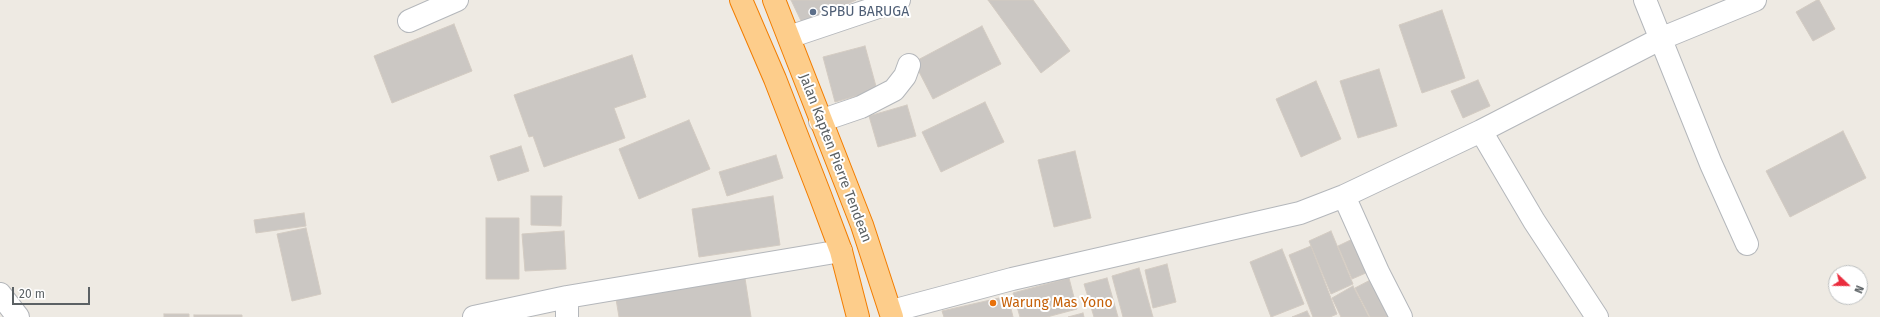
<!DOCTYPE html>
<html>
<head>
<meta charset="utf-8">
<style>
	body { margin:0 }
	#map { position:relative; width:1880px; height:317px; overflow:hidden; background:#eeeae3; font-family:"Fira Sans",sans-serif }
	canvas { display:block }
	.north { position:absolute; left:1828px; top:265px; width:40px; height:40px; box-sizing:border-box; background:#fff; border:1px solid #bdc0c1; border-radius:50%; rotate:112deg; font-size:11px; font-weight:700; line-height:16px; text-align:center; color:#5b6164 }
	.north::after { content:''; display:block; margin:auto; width:14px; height:18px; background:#ea2d3e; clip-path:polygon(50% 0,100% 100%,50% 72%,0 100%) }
	.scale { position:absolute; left:12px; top:287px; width:78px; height:18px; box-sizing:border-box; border:2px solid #5b6164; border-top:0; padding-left:5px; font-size:12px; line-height:14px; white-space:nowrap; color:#5b6164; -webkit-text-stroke:3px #fff; paint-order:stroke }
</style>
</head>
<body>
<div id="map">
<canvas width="1880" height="317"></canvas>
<div class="north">N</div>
<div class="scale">20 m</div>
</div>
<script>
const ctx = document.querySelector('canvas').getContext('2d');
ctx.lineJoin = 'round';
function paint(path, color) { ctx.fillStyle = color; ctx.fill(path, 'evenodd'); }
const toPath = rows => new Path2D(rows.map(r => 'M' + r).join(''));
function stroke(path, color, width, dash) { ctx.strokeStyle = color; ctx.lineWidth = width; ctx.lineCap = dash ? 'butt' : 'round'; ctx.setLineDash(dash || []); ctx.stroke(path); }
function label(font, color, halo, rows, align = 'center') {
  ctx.font = font + ' "Fira Sans",sans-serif'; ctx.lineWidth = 4; ctx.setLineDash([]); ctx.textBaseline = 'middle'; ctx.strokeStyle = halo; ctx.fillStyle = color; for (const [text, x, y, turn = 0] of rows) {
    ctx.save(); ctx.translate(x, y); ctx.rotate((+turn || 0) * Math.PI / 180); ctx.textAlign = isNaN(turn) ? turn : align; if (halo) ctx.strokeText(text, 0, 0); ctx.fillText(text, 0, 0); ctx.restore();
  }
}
const building = toPath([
	[791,0,856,0,803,25,791,0],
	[988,0,1033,0,1070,51,1041,73,988,0],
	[1817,0,1819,0,1835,29,1813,41,1796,12,1817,0],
	[1442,10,1465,78,1422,93,1399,25,1442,10],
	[454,24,472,71,392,103,374,56,454,24],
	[982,26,1001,64,933,99,914,62,982,26],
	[865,46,877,90,835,102,823,57,865,46],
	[632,55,646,97,614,108,625,138,544,167,533,136,529,137,514,95,632,55],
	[1379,69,1397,126,1358,138,1340,81,1379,69],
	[1478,80,1490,106,1463,118,1451,91,1478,80],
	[1316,81,1341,139,1301,157,1276,99,1316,81],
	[985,102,1004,142,941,172,922,132,985,102],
	[907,105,916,136,878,147,869,116,907,105],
	[689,120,710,169,639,199,619,149,689,120],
	[1843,131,1866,178,1790,217,1766,171,1843,131],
	[521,146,529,171,498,181,490,156,521,146],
	[1075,151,1091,218,1054,227,1038,160,1075,151],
	[776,155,783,178,727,196,719,172,776,155],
	[531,196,562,196,561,226,531,225,531,196],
	[773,196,780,245,699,257,692,209,773,196],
	[304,213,306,226,256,233,254,220,304,213],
	[486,218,519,218,519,279,486,279,486,218],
	[306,228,321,294,292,301,277,234,306,228],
	[564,231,566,269,525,271,522,234,564,231],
	[1331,231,1353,284,1331,294,1309,241,1331,231],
	[1361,235,1375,269,1352,279,1338,246,1361,235],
	[1311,246,1337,314,1330,317,1313,317,1289,255,1311,246],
	[1282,249,1304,304,1271,317,1250,262,1282,249],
	[1167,264,1176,302,1153,308,1145,270,1167,264],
	[1139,268,1153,317,1123,317,1112,276,1139,268],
	[744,272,751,317,619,317,615,293,744,272],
	[1376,277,1396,317,1370,317,1355,288,1376,277],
	[1069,278,1077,309,1047,317,1020,317,1013,293,1069,278],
	[1107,278,1118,317,1094,317,1084,284,1107,278],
	[1353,286,1369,317,1341,317,1332,298,1353,286],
	[1008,296,1013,317,944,317,942,311,1008,296],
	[1307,311,1310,317,1292,317,1307,311],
	[1083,313,1084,317,1068,317,1083,313],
	[164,314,189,314,189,317,164,317,164,314],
	[194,315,242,315,242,317,194,317,194,315]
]);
const minor = toPath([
	[1645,0,1711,164,1747,244],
	[409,21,457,0],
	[789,37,899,0],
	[820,121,861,107,894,90,905,76,909,65],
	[1481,131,1534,221,1597,317],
	[1344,196,1378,272,1401,317],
	[0,294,18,317],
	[892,311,1012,279,1300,213,1344,196,1481,131,1660,39,1755,0],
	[474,317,567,297,841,251],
	[567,317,567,297]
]);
const highway = toPath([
	[741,0,775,79,820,195,841,251,858,317],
	[774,0,862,225,892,317]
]);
const markers = [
	[813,12,4,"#5c6f8a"],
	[993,303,4,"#e8710a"]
];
const serviceNames = [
	["SPBU BARUGA",821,12]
];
const streetNames = [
	["Jalan Kapten Pierre Tendean",835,158,69]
];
const foodNames = [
	["Warung Mas Yono",1001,303]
];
paint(building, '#cbc7c3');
stroke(building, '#d3cbc2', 1);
stroke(minor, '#b4b7bb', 24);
stroke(highway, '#f27d00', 24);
stroke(minor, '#fff', 22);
stroke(highway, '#fdcd8b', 22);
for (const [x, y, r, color] of markers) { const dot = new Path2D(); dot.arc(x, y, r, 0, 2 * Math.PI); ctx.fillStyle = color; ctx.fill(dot); stroke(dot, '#fff', 1.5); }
label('14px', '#4e5e75', '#fff', serviceNames, 'left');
label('14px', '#5b6164', '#fff', streetNames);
label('14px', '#c56008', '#fff', foodNames, 'left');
</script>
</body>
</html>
